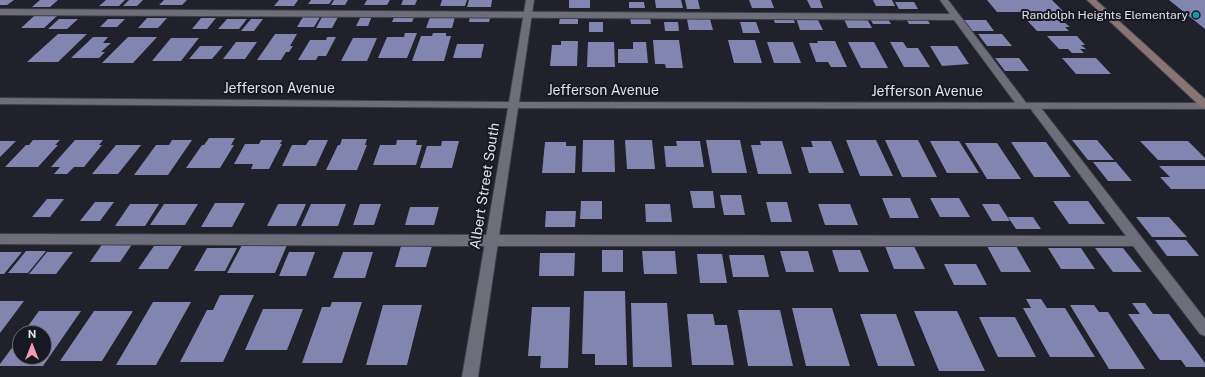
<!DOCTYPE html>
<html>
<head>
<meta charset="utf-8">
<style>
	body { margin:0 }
	#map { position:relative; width:1205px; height:377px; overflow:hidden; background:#20212b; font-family:"Public Sans",sans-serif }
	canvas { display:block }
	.north { position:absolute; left:12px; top:325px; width:40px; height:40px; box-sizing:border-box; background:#171821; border:1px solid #686871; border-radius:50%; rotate:0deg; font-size:11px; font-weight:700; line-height:16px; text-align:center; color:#e1e1e8 }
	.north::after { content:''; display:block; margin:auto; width:14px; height:18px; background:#f29aaf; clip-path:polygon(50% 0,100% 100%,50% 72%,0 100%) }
</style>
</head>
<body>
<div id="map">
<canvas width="1205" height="377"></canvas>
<div class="north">N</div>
</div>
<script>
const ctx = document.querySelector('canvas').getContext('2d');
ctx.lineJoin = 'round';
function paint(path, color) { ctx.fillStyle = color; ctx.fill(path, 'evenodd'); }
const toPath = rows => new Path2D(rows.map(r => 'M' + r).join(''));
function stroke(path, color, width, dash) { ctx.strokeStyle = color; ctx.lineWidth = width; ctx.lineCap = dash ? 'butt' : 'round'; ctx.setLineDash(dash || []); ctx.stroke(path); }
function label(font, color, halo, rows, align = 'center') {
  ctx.font = font + ' "Public Sans",sans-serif'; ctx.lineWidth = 4; ctx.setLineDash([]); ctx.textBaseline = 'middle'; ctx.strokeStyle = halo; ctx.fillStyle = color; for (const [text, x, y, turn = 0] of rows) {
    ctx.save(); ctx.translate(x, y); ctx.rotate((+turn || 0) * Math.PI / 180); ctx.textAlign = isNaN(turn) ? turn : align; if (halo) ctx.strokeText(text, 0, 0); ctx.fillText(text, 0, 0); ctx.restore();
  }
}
const building = toPath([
	[0,0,14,0,7,5,0,5],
	[40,0,58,0,50,7,32,7],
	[106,0,125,0,119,6,99,6],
	[129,0,143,0,137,6,123,6],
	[164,0,187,0,182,5,159,5],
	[279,0,298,0,294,6,274,6],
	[311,0,332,0,329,4,308,4],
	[334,0,348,0,345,5,331,5],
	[367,0,390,0,387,5,364,5],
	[403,0,417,0,415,5,401,5],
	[442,0,467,0,465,6,440,6],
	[469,0,492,0,491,7,467,7],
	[569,0,590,0,590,8,569,8],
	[655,0,681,0,683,8,656,8],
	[685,0,698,0,700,9,687,9],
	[749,0,771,0,774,8,752,8],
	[807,0,820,0,823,8,811,8],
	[873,0,892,0,895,6,876,6],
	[987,0,1052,0,1064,12,997,12],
	[1169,0,1205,0,1205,29],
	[629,2,644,2,645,8,629,8],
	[895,2,914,2,918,9,899,9],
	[395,15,415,15,412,22,392,22],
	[1032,15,1056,17,1061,23,1065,23,1070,27,1065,27,1069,31,1037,31,1024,17,1034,17],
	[34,16,57,16,44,28,21,28],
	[361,16,372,16,368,26,356,26],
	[470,16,491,16,489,22,469,22],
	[303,17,320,17,314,27,297,27],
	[322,17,338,17,332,28,316,28],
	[430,17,455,17,452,28,426,28],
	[560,17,578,17,578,24,559,24],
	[630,17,650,17,651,24,631,24],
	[843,17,866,17,872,28,848,28],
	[869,17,887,17,891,24,873,24],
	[905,17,926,17,930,24,909,24],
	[147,18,167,18,158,28,138,28],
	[201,18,216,18,207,29,192,29],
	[773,18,793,18,795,23,775,23],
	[796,18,817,18,823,30,800,30],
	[59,19,78,19,67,29,48,29],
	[108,19,125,19,117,27,100,27],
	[227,19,247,19,239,29,218,29],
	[251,19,263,19,254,31,241,31],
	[687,19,710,19,713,30,689,30],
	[963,20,986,20,994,31,970,31],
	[589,22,603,22,603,32,589,32],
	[664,22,678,22,679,31,665,31],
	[740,22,756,22,760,33,743,33],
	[405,33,417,33,407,58,378,58,387,37,404,37],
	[433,33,446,33,446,36,451,36,444,61,412,61,421,36,432,36],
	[58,34,87,34,58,62,27,62],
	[275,34,297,34,290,46,293,46,289,52,286,52,281,60,257,60],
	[978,34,1002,34,1012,46,987,46],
	[1047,36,1077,36,1085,45,1081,45,1086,49,1080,49,1084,53,1072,53,1068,49,1059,49],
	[93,37,108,37,103,43,111,43,101,52,105,52,99,58,71,58],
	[128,37,157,37,133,63,102,63],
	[327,37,336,37,326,56,318,56,316,60,298,60,310,40,326,40],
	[171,38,199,38,181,61,152,61],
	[353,38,377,38,367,61,341,61],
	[653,40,679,40,683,68,666,68,665,64,655,64],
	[728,40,755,40,762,63,734,63],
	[561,41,578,41,577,66,550,66,552,45,561,45],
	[817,41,835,41,847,67,831,67,828,62,816,62,809,43,818,43],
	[236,42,257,42,245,59,223,59],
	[588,42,614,42,615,67,587,67],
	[633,42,646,42,648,63,618,63,618,49,633,49],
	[767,42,793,42,801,63,774,63],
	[848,42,874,42,888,68,861,68],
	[890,42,903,42,907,48,918,48,930,67,904,67],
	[457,44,484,44,481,58,453,58],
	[200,46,223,46,212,59,189,59],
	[930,46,957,46,969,64,942,66],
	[995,58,1019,58,1029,71,1005,71],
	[1062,58,1096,58,1111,74,1076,74],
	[209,138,235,138,231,145,234,145,220,168,186,168,202,145,204,145],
	[342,139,367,139,365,145,367,145,357,170,326,170,338,145,340,145],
	[33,140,60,140,55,145,58,145,38,167,5,167,26,145,29,145],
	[75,140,103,140,99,145,102,145,84,167,74,167,67,174,54,174,60,167,51,167],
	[172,140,192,140,168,175,134,175,156,145,169,145],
	[261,140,282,140,280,144,282,144,269,169,251,169,253,164,234,164,245,144,259,144],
	[309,140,328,140,316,166,282,166,292,145,306,145],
	[397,140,417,140,416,145,422,145,416,165,373,165,380,145,396,145],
	[583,140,614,140,615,172,582,172],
	[625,140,652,140,655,169,627,169],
	[706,140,740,140,747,173,712,173],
	[846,140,876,140,893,176,860,176],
	[885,140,918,140,937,177,902,177],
	[1072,140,1097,140,1114,160,1088,160],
	[0,141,16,141,0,157],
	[442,141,459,141,452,168,420,168,427,146,441,146],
	[676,141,700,141,704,167,666,167,664,146,677,146],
	[760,141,782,141,792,174,758,174,751,145,761,145],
	[811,141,831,141,844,173,809,173,801,147,813,147],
	[930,141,959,141,979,173,947,173],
	[1140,141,1188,141,1205,158,1205,160,1158,160],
	[545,142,566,142,566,146,576,146,575,173,542,173],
	[1011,142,1046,142,1071,177,1034,177],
	[965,143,997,143,1021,179,987,179],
	[116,145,141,145,118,174,92,174],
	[1093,162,1116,162,1132,181,1108,181],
	[1159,166,1205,166,1205,189,1171,189,1160,177,1170,177],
	[690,191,713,191,715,208,693,208],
	[720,195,741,195,745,215,724,215],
	[882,198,910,198,919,218,890,218],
	[930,198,959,198,970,217,940,217],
	[47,199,64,199,50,217,32,217],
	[581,201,602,201,602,219,580,219],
	[1053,201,1088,201,1105,224,1069,224],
	[95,202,114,202,100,221,80,221],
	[766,202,787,202,792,222,771,222],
	[215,203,245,203,232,227,201,227],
	[130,204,159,204,145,226,115,226],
	[164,204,198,204,185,225,150,225],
	[278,204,306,204,296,226,267,226],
	[311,204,346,204,338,226,301,226],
	[360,204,381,204,374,225,353,225],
	[645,204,670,204,672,222,646,222],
	[818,204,850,204,858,225,825,225],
	[982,204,999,204,1010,221,992,221],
	[410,207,439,207,434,225,405,225],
	[546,211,576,211,575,227,545,227],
	[1008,217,1033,217,1041,229,1016,229],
	[1136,217,1169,217,1187,237,1152,237],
	[1155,240,1186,240,1199,256,1167,256],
	[103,243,133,243,120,262,90,262],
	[242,245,287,245,275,273,227,273],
	[154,246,182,246,168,269,138,269],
	[401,246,432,246,426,267,395,267],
	[885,246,914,246,925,269,894,269],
	[987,246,1016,246,1031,272,1001,272],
	[207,248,237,248,225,271,194,271],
	[1048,248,1081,248,1095,269,1061,269],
	[1095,248,1123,248,1142,272,1113,272],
	[602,250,623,250,623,272,602,272],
	[832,250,860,250,869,272,839,272],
	[26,251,46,251,28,273,8,273],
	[642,251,675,251,677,274,644,274],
	[780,251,808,251,814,272,786,272],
	[0,252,22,252,4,274,0,274],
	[47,252,73,252,56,274,29,274],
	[289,252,315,252,306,276,279,276],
	[343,252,373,252,365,278,333,278],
	[540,253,575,253,574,276,539,276],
	[697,254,722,254,727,283,700,283],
	[729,255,764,255,769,277,733,277],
	[944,264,976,264,987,285,954,285],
	[584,291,625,291,627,365,595,365,595,354,582,354],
	[220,295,254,295,223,362,180,362,207,310,213,310],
	[1026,299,1041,299,1047,308,1065,308,1095,357,1050,357,1023,308,1031,308],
	[0,301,24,301,0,333],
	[153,302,191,302,156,365,116,365],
	[332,302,362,302,342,363,302,363,322,307,330,307],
	[631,303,667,303,672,367,633,367],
	[1132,303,1145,303,1153,314,1169,314,1205,363,1205,367,1186,367,1181,360,1160,360,1128,314,1140,314],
	[383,305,422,305,407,365,366,365],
	[1070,305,1094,305,1099,312,1108,312,1145,369,1109,369],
	[532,307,570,307,568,368,540,368,541,356,528,356],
	[792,308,832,308,850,366,806,366],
	[263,309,303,309,287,350,245,350],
	[738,310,780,310,793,366,748,366],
	[39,311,81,311,43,366,0,366,0,364,20,337,20,357,44,357,44,333,23,333],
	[94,311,133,311,102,361,60,361],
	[914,311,957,311,985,371,939,371],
	[687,314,713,314,715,325,727,325,734,365,692,365],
	[860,314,896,314,915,366,878,366],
	[979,317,1015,317,1036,357,998,357]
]);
const lane = toPath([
	[940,0,948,0,1027,104,1028,106,1027,108,1019,108,954,20,0,15,0,9,950,14,940,0],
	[1034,103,1038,104,1205,319,1205,336,1200,334,1133,246,457,246,0,244,0,234,1126,236,1030,108,1029,106,1030,104,1034,103]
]);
const street = toPath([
	[526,0,534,0,519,102,1205,103,1205,109,518,108,478,377,462,377,508,108,0,104,0,98,509,102,526,0]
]);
const secondary = toPath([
	[1087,0,1096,0,1205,99,1205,108,1201,107,1087,0]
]);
const markers = [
	[1196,15,4,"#0f9aa8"]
];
const farPoinames = [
	["Randolph Heights Elementary",1188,15]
];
const streetNames = [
	["Jefferson Avenue",279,89],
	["Jefferson Avenue",603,91],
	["Jefferson Avenue",927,92],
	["Albert Street South",485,186,-81]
];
paint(building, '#8285b0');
stroke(lane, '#3e3e46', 2);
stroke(street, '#3e3e46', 2);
stroke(secondary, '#3e3e46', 2);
paint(lane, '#6d6e7a');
paint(street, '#6d6e7a');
paint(secondary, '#887472');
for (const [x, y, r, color] of markers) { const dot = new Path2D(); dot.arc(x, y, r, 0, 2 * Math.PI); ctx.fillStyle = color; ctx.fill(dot); stroke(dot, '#171821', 1.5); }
label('12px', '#e1e1e8', '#171821', farPoinames, 'right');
label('14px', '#e1e1e8', '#171821', streetNames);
</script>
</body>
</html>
